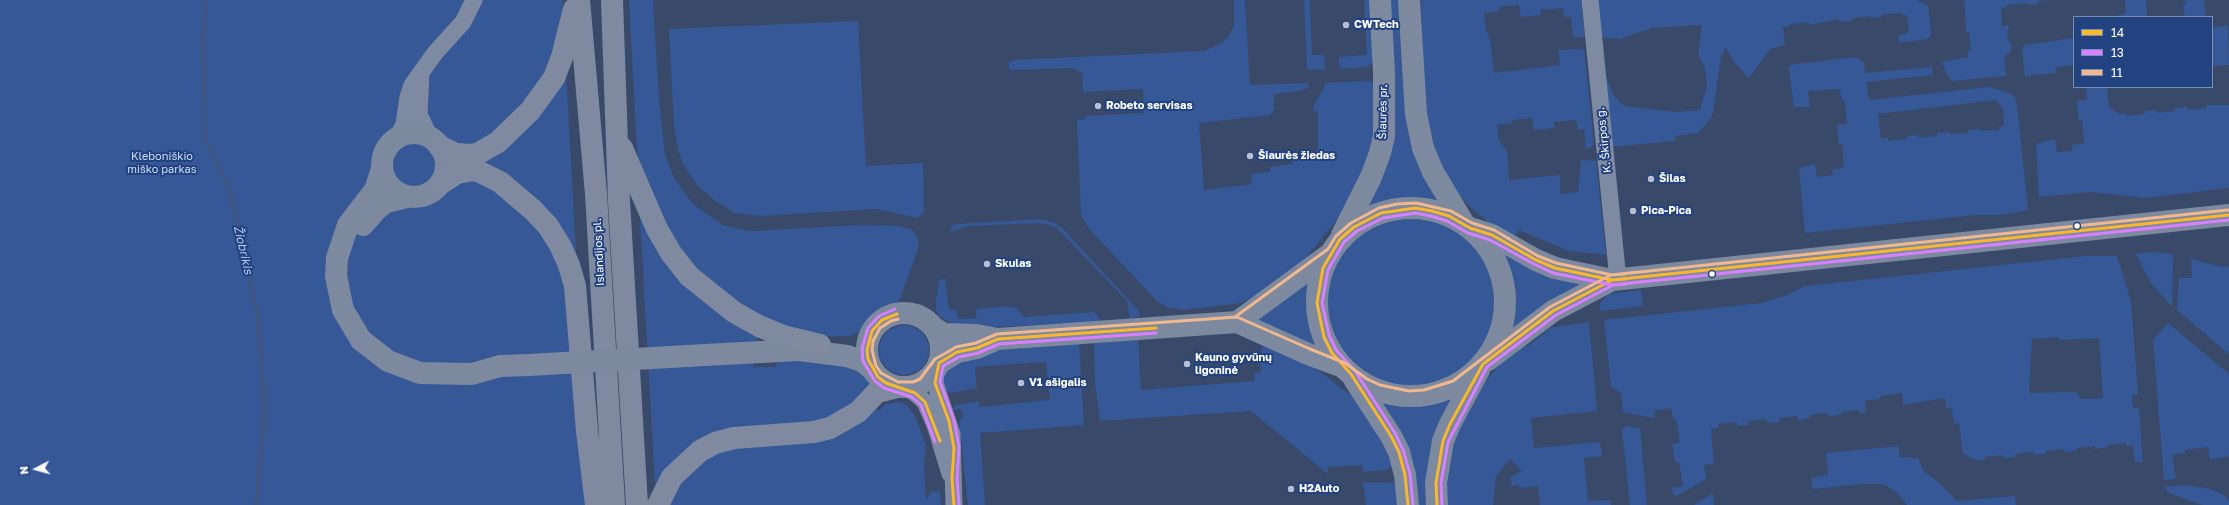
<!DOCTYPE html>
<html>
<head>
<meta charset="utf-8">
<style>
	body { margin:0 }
	#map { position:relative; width:2229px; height:505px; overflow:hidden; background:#38496a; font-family:"Golos Text",sans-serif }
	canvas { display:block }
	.legend { position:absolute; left:2073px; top:16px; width:140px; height:72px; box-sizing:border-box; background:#224280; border:1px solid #7a8eb3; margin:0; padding:5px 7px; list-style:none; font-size:12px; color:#fff }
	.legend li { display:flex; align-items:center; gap:8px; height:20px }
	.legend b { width:20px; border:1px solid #7a8eb3 }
	.north { position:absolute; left:16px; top:449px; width:40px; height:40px; -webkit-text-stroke:3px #224280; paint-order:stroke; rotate:264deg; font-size:11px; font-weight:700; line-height:16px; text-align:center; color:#fff }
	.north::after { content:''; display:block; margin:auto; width:14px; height:18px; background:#fff; clip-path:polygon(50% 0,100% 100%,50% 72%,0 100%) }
</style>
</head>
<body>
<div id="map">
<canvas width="2229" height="505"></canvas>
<ul class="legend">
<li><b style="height:5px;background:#fab62d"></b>14</li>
<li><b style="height:5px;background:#d880ff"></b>13</li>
<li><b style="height:5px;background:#f1b78d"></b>11</li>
</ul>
<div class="north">N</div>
</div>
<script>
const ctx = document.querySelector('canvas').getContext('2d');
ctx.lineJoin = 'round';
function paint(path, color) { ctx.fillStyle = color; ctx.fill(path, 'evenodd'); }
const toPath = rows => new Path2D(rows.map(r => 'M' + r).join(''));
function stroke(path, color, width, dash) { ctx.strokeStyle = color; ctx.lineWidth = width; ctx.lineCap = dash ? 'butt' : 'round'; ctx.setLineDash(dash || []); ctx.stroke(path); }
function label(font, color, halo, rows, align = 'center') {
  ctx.font = font + ' "Golos Text",sans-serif'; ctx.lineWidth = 4; ctx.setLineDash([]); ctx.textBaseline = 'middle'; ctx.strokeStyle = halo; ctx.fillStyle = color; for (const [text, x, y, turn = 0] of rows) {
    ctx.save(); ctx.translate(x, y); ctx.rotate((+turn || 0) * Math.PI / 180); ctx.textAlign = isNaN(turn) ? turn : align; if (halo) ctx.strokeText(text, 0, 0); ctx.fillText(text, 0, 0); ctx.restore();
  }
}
const green = toPath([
	[0,0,562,0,590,505,0,505],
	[629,0,653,0,659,100,665,154,674,178,692,203,722,225,749,231,863,225,897,226,912,230,916,235,919,246,900,299,894,306,885,309,874,316,859,332,849,336,824,336,791,331,730,301,677,249,643,182,637,151],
	[1234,0,1245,0,1250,85,1308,83,1309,87,1299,91,1274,94,1274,110,1270,115,1199,123,1204,190,1252,184,1251,174,1270,172,1270,167,1293,164,1292,160,1311,159,1318,148,1318,111,1313,111,1313,108,1326,83,1368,81,1373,83,1375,87,1375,149,1343,212,1302,263,1266,292,1241,303,1184,310,1168,308,1157,301,1089,229,1081,215,1077,120,1085,119,1086,116,1144,113,1143,89,1083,92,1082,73,1072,68,1009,70,1009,62,1014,60,1203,51,1218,45,1228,38,1234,25],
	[1304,0,1310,0,1312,55,1324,55,1325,69,1307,70],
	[1364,0,1371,0,1374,60,1368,67,1342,69,1339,64,1339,57,1367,55],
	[1387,0,1401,0,1407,95,1448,206,1404,200,1388,203,1362,213,1384,165],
	[1421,0,1581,0,1585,37,1573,37,1571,17,1564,17,1563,8,1541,10,1541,15,1521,17,1519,5,1499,7,1499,11,1484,13,1486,29,1490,41,1494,73,1560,65,1558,50,1584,49,1594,144,1592,147,1586,149,1584,129,1578,130,1576,120,1554,122,1554,128,1534,130,1532,118,1512,120,1513,123,1497,125,1499,141,1507,151,1509,180,1560,175,1560,194,1578,192,1581,160,1596,161,1606,255,1569,251,1519,230,1514,237,1496,229,1464,201,1449,184,1425,125],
	[1595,0,1916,0,1928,5,1931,34,1928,39,1899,43,1898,36,1909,32,1907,15,1901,15,1901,13,1882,14,1882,17,1870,18,1870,16,1852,18,1852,21,1840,22,1839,19,1809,25,1809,22,1790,24,1790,26,1783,27,1785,45,1770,49,1749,78,1735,63,1726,48,1721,56,1713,113,1710,120,1698,133,1675,136,1676,141,1610,147,1600,59,1613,95,1624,106,1677,112,1700,110,1707,86,1705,68,1698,54,1702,25,1652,28,1620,39,1599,37],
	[1962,0,2052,0,2038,1,2038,4,2027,5,2026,3,2007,5,2007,7,2001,8,2002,26,2009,25,2007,37,2012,47,2010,53,2004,56,2006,76,1952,81,1946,73,1942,62,1968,57,1968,51,1971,50,1969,32,1966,32,1965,2],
	[2125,0,2146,0,2147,17,2114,17,2126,13],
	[2185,0,2204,0,2206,16,2185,17,2183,5,2186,4],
	[858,21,866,166,923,163,924,213,917,218,877,209,761,216,735,213,714,200,697,185,683,164,678,150,674,125,669,29],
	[2228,25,2229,65,2212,66,2212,28],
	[2074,38,2074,65,2056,67,2055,73,2025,76,2022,48,2024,45],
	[1853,57,1858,58,1864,63,1865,73,1932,67,1933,75,1866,82,1869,100,1989,87,2009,93,2015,97,2017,105,2028,210,2000,215,1975,215,1805,233,1799,168,1815,164,1817,177,1833,175,1832,169,1844,168,1842,144,1839,144,1837,125,1847,124,1845,101,1842,101,1840,89,1808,91,1810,107,1794,107,1789,69,1790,65],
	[1996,100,2003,109,2004,126,1999,127,1999,130,1980,131,1980,129,1968,130,1968,133,1950,134,1949,132,1937,133,1937,136,1919,138,1918,135,1907,136,1907,139,1888,141,1888,138,1881,138,1878,114],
	[2086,87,2107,87,2109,107,2119,114,2126,113,2126,116,2145,114,2145,111,2156,110,2157,113,2175,111,2175,108,2187,107,2188,110,2206,108,2206,105,2229,105,2229,188,2145,198,2091,192,2039,197,2036,144,2055,139,2057,152,2072,151,2072,145,2084,143,2082,120,2079,120,2077,101,2087,100],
	'1326 302a85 85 0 1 1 170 0a85 85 0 1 1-170 0Z',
	[645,218,758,337,756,342,751,342,754,367,776,367,777,360,851,363,873,383,860,400,823,423,735,430,659,484,655,485,640,219],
	[1041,219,1053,222,1062,228,1138,310,1140,316,1130,319,1127,301,1058,229,1050,225,1040,223,968,226,950,232,952,225,958,224],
	[1501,250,1583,285,1507,343,1512,328,1514,302,1510,273],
	[2154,252,2173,254,2172,307,2150,282,2136,254],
	[2086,256,2117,256,2125,282,2131,302,2138,394,2132,395,2133,408,2139,408,2143,462,2135,462,2133,445,2126,446,2126,443,2108,445,2108,447,2095,449,2095,446,2077,448,2077,451,2064,452,2064,449,2046,451,2046,454,2034,455,2033,452,2015,454,2015,457,2004,458,2003,455,1985,457,1985,460,1978,461,1963,454,1959,423,1954,424,1952,408,1946,408,1945,398,1903,405,1902,393,1880,396,1880,399,1865,401,1866,413,1860,413,1859,410,1841,412,1841,415,1828,416,1828,413,1810,415,1810,418,1798,420,1797,416,1779,418,1779,422,1767,423,1767,419,1748,421,1749,425,1737,426,1737,422,1718,424,1718,428,1711,429,1714,464,1704,465,1706,479,1676,496,1673,494,1672,488,1683,486,1679,462,1675,462,1672,444,1680,442,1676,419,1673,420,1671,408,1654,411,1655,417,1653,418,1623,412,1621,393,1611,387,1604,320,1761,303,1782,297,1805,286],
	[2059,337,2060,340,2099,338,2103,398,2080,399,2077,392,2029,393,2032,339],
	[2191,259,2222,267,2229,266,2229,354,2177,310,2179,278,2192,278],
	[1311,278,1308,311,1317,349,1249,321],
	[945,279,949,310,956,310,959,319,976,318,977,309,1009,306,1016,308,1024,317,1094,312,1099,318,1099,322,970,328,952,324,939,316,936,310,936,301,939,280],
	[1641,290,1643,306,1600,311,1600,303,1609,294],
	[1589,322,1597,411,1531,418,1534,448,1600,442,1602,456,1584,458,1588,501,1611,500,1611,505,1540,505,1538,486,1519,488,1519,485,1512,486,1510,477,1522,471,1510,459,1496,476,1493,505,1445,505,1444,489,1455,431,1481,387,1513,348,1522,341,1527,347,1550,328],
	[2168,323,2229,374,2229,454,2228,457,2210,459,2208,447,2185,450,2185,453,2172,455,2176,479,2164,480,2153,340],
	'879 350a25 25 0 1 1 50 0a25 25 0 1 1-50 0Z',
	[1138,340,1141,390,1255,381,1254,373,1261,372,1260,358,1263,343,1315,368,1353,397,1369,417,1393,465,1387,470,1363,472,1362,465,1328,467,1328,474,1251,411,1100,421,1095,383,1094,343],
	[1079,343,1084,425,980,433,985,505,968,505,959,422,963,416,961,409,953,410,956,405,978,401,979,407,1050,400,1046,362,975,367,977,388,951,393,943,389,942,374,946,367,983,352],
	[1458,393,1430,505,1415,505,1375,399,1402,405,1416,405,1436,403],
	[898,402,907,405,915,416,926,446,924,466,926,499,932,492,940,491,941,505,665,505,674,485,717,450,874,406,879,411,885,404],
	[1626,426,1640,428,1647,505,1630,505,1622,430],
	[1899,446,1899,457,1918,458,1924,472,1937,481,1957,501,2015,496,2016,505,1907,505,1897,493,1883,484,1863,484,1813,489,1811,478,1828,475,1826,453],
	[1393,482,1397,485,1401,505,1366,505,1363,483],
	[2187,485,2210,489,2224,495,2229,501,2229,505,2202,505,2169,493,2164,487],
	[1713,493,1714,505,1694,505]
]);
const stream = toPath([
	[206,0,203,37,205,138,230,190,258,315,265,411,256,505]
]);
const minor = toPath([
	[1590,0,1618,280],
	[421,73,419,114,430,138],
	[397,138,404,124,408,97,412,85,435,53,463,22,474,0],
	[936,371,935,383,952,434,954,505],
	[905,388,915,393,925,402,935,425,950,474]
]);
const major = toPath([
	[1409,0,1416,114,1423,148,1433,172,1464,224],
	'382 165a32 32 0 1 1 64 0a32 32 0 1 1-64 0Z',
	[382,169,375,190,348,225,337,258,336,276,343,310,361,340,388,361,420,373,472,374,500,366,529,365],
	'1317 302a94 94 0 1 1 188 0a94 94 0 1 1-188 0Z',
	[363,225,377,209,386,202,407,197],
	[1470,228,1492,235,1536,260,1555,268,1612,280,2229,215],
	[1342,235,1371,177,1380,153,1384,136,1384,72,1380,0],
	'867 350a37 37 0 1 1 74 0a37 37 0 1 1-74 0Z',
	[1237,322,1331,253],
	[934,328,944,334,976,335,998,339,1237,322,1308,354,1343,367],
	[705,355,799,350,847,356,862,361,871,368],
	[1488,360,1553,311,1612,280],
	[939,363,957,352,977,348,993,341],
	[1354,379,1391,436,1399,452,1405,475,1408,505],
	[1437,505,1436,483,1443,441,1450,424,1479,370]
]);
const highway = toPath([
	[579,0,596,194,614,505],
	[612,0,619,201,637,505],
	[439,146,456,154,472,155,479,153,498,142,530,111,554,78,562,57,574,9],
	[622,148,657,229,671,253,689,276,734,312,759,326,783,336,820,345],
	[440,184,457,173,473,170,480,172,500,182,533,210,548,226,560,245,569,265,575,286,587,431,596,505],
	[658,505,672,477,700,451,715,443,734,438,814,432,830,428,858,412,877,392,897,387]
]);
const majorBridge = toPath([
	[529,365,705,355]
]);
const bus1 = toPath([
	[897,314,882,320,872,331,867,350,868,359,878,377,886,383,915,393,925,402,940,441],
	[954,505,952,479,954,448,949,421,935,383,939,363,957,352,977,348,998,339,1156,328],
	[1408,505,1405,475,1399,452,1391,436,1351,374,1332,353,1324,337,1317,303,1323,268,1340,239,1354,227,1381,213,1415,208,1432,211,1449,216,1470,228,1492,235,1536,260,1555,268,1612,280,2229,215],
	[1437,505,1436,483,1443,441,1450,424,1483,364,1553,311,1612,280,1626,279]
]);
const bus2 = toPath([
	[895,309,879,316,868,328,862,349,863,361,875,381,884,388,912,397,921,405,935,442],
	[959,505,957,479,959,447,954,420,940,382,943,366,959,357,978,353,999,344,1156,333],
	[1413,505,1410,474,1403,450,1395,433,1355,371,1336,350,1329,335,1322,303,1328,270,1344,242,1357,231,1383,218,1415,213,1431,216,1447,221,1468,233,1490,240,1534,264,1553,273,1612,285,2229,220],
	[1442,505,1441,483,1448,442,1487,367,1556,315,1613,285,1626,284]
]);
const bus3 = toPath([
	[898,319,891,321,880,328,873,341,872,350,876,366,881,373,898,382,913,382,920,379,935,359,946,353,956,347,976,343,997,334,1237,317,1310,349,1345,363,1367,379,1380,385,1409,391,1424,390,1453,381,1550,307,1611,275,2228,210],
	[1208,319,1235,317,1328,249,1336,236,1351,223,1379,208,1397,204,1416,203,1451,211,1472,223,1494,230,1538,256,1556,263,1612,275,1625,274]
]);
const markers = [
	[1346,25,4,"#b9bfcb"],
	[1098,106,4,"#b9bfcb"],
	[1250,156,4,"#b9bfcb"],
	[1651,179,4,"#b9bfcb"],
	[1633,211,4,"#b9bfcb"],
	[2077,226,3.5,"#fff"],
	[987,264,4,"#b9bfcb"],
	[1712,274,3.5,"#fff"],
	[1187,364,4,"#b9bfcb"],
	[1021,383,4,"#b9bfcb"],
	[1291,489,4,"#b9bfcb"]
];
const poiNames = [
	["CWTech",1354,25],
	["Robeto servisas",1106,106],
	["Šiaurės žiedas",1258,156],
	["Šilas",1659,179],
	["Pica-Pica",1641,211],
	["Skulas",995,264],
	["Kauno gyvūnų",1195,358],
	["ligoninė",1195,371],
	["V1 ašigalis",1029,383],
	["H2Auto",1299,489]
];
const streetNames = [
	["Šiaurės pr.",1383,112,-89],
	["K. Škirpos g.",1604,140,-96],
	["Islandijos pl.",599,252,-93]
];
const parkNames = [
	["Kleboniškio",162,157],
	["miško parkas",162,170]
];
const waterNames = [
	["Žiobrikis",243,250,77]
];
paint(green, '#365897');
stroke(stream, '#3f5683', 4);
stroke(minor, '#7d8aa1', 17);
stroke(major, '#7c899f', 22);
stroke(highway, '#7f8aa1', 22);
stroke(majorBridge, '#7c899f', 22);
stroke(bus1, '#fab62d', 3);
stroke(bus2, '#d880ff', 3);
stroke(bus3, '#f1b78d', 3);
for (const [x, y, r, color] of markers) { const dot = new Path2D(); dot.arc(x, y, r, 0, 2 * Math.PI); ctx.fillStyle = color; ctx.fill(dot); stroke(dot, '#224280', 1.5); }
label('bold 11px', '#fff', '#224280', poiNames, 'left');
label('11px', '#fff', '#224280', streetNames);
label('11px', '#ccdbf6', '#224280', parkNames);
label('italic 12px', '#b4c9ef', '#224280', waterNames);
</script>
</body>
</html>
